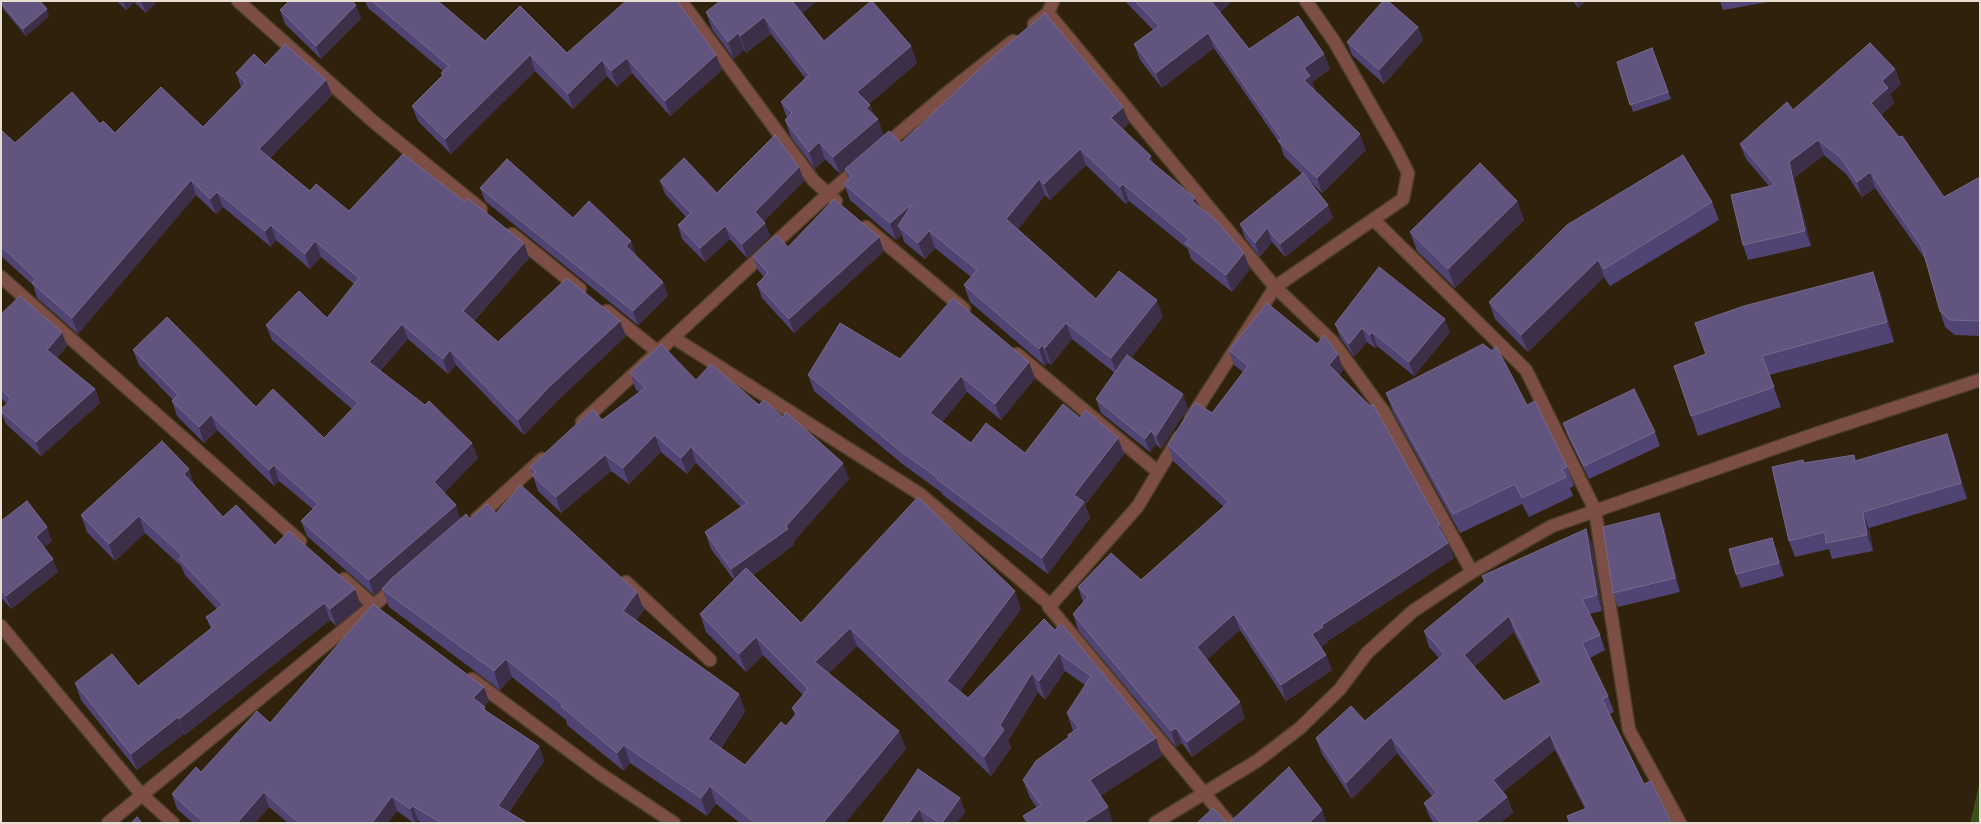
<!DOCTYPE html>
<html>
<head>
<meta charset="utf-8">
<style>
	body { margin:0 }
	#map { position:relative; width:1981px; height:824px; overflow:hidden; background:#30210c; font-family:"DM Sans",sans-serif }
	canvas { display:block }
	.frame { position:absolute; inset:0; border:2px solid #e7ddd0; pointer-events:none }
</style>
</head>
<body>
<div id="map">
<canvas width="1981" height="824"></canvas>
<div class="frame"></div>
</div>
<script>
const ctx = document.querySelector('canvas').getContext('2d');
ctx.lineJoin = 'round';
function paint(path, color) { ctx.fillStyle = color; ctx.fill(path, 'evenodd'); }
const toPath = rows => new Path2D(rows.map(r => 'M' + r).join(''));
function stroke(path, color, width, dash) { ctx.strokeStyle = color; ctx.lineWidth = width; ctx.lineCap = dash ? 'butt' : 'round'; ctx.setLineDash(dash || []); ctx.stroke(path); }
const green = toPath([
	[1980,781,1980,823,1970,823]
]);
const minor = toPath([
	[238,1,375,123,481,209],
	[681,1,813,180,836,201],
	[1048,13,1275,287,1333,342,1384,412,1472,572],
	[1374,220,1526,370,1595,510,1629,730,1680,823],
	[866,227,964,309],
	[512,234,580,289],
	[1,277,300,541],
	[607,311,658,352],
	[674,338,920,494,1048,603,1049,607,1229,823],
	[1017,354,1157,471],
	[1191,418,1275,287,1403,199,1408,173,1396,149,1334,41,1306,1],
	[344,579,374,606],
	[626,582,710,660],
	[1049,607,1138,506,1179,437],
	[1,626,141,794,173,823],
	[1155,823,1257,761,1300,728,1340,689,1367,653,1413,611,1472,572,1552,526,1815,434,1980,380]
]);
const tertiary = toPath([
	[1034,24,1048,13,1053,1],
	[883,147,947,93,1013,41],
	[582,422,828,194,860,166],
	[477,518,542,459],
	[472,679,599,773,674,823],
	[108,823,397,586]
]);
const wall = toPath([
	[117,1,157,1,146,13,134,2,126,10],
	[365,1,438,1,485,41,567,53,716,55,722,70,670,116,632,73,617,87,607,76,573,109,535,71,451,154,418,121,412,106,442,76,441,73,443,71,368,8],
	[1125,1,1232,1,1220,12,1249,49,1324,54,1330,69,1312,82,1315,91,1366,150,1322,193,1307,178,1333,218,1285,257,1272,242,1260,257,1245,238,1240,224,1302,174,1284,156,1280,144,1214,48,1162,88,1140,60,1134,44,1153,30],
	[1573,1,1587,1,1578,8],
	[1720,1,1774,1,1723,10],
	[1,3,49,16,26,36,4,10],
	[280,10,361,18,321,59,285,24],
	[706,12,802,13,824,41,911,46,917,63,869,104,884,136,901,143,1129,123,1123,129,1153,163,1195,198,1197,204,1250,269,1232,292,1191,259,1188,249,1129,201,1126,204,1086,165,1050,200,1045,195,1018,229,1096,299,1163,317,1131,358,1188,408,1161,449,1156,444,1150,452,1101,413,1096,399,1115,373,1072,339,1051,365,1048,362,1045,366,970,302,964,285,971,277,935,248,925,259,904,242,902,235,896,240,850,200,844,184,848,179,845,169,840,174,825,159,815,169,791,137,785,120,787,118,781,102,805,78,771,34,746,53,744,50,734,59,712,29],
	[1418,27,1423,40,1384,84,1352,55,1347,42],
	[1652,48,1671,99,1633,112,1617,62],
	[265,65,326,80,332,95,270,158,310,191,349,211,465,202,524,243,529,258,474,321,498,342,626,336,556,402,524,435,456,365,448,374,408,339,380,371,478,458,444,493,461,519,470,519,496,513,644,610,636,620,739,694,745,712,721,748,745,765,786,726,795,715,792,708,803,695,763,655,746,672,706,632,700,614,734,580,711,549,705,532,741,507,696,463,687,474,661,452,629,484,611,471,561,513,538,491,530,467,602,420,639,392,636,390,630,373,696,380,759,405,849,479,793,542,794,545,753,575,801,623,1021,609,960,691,968,698,1044,619,1156,738,1162,756,1100,796,1113,823,1026,823,1023,816,1037,808,1030,798,1023,780,1069,737,1068,735,1073,731,1067,713,1085,685,1065,671,1045,700,1038,692,1008,741,1011,748,991,776,857,646,829,673,906,749,845,823,740,823,716,804,707,816,630,763,624,771,567,725,566,720,512,677,500,690,389,607,382,588,374,595,307,536,301,521,313,509,279,481,274,486,217,430,204,443,177,416,172,401,173,400,139,365,133,350,324,438,352,409,272,340,266,325,327,318,354,284,321,257,310,269,276,240,271,247,223,207,216,214,196,195,78,334,37,298,33,285,2,257,1,255,1,130,15,143,100,124,115,133,203,127,241,87,236,73],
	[1895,69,1901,84,1890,94,1894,103,1881,115,1944,197,1980,177,1980,336,1955,335,1945,327,1940,311,1925,259,1875,188,1862,197,1846,174,1824,155,1794,178,1811,246,1748,260,1743,245,1769,186,1746,159,1740,144],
	[799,167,804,181,764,221,765,223,770,236,747,258,730,239,705,262,682,239,678,225,686,217,665,194,660,181,717,193],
	[480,188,573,218,636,254,635,255,663,282,668,296,638,325,485,201],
	[1517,201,1524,220,1455,288,1417,251,1410,232],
	[1712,202,1719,220,1610,286,1604,277,1528,352,1495,319,1489,302],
	[788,247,884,251,794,333,762,298,757,284,764,277,758,270,753,256],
	[1880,291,1894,342,1769,375,1781,407,1698,436,1674,366],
	[1,314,67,346,57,358,95,389,100,403,41,456,6,424,1,412,1,409,7,404,1,398],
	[1335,324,1450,332,1414,376,1377,346,1375,348,1367,342,1354,357,1340,337],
	[1317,344,1338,354,1343,370,1339,375,1440,525,1454,558,1328,641,1328,642,1321,647,1326,655,1332,670,1286,701,1240,630,1207,659,1245,718,1192,757,1182,743,1176,747,1078,630,1073,614,1083,602,1078,587,1141,580,1224,507,1173,461,1168,445,1212,413,1243,372,1234,365,1229,350],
	[900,359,1035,378,1001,420,967,392,942,422,971,443,1025,453,1080,418,1118,438,1124,454,1085,505,1090,518,1048,574,943,495,941,492,905,466,814,391,808,375],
	[1386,393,1527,405,1567,467,1574,486,1570,488,1573,496,1529,517,1522,504,1460,533,1393,412],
	[1563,423,1655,432,1660,446,1589,479,1568,437],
	[1953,450,1967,499,1869,528,1873,551,1832,559,1829,549,1795,557,1789,541,1805,463,1856,461],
	[195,486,223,517,355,589,361,606,336,626,330,620,185,735,184,734,137,770,81,700,75,683,138,686,211,629,206,617,217,609,185,575,181,566,145,533,115,561,87,532,81,515],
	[1,521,52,541,44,547,58,572,11,609,1,597],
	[1664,527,1680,592,1618,607,1613,593],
	[1586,529,1592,544,1602,611,1589,614,1600,635,1605,650,1590,658,1608,696,1614,712,1609,714,1644,784,1672,823,1569,823,1567,816,1585,809,1555,750,1503,792,1507,797,1513,813,1500,823,1434,823,1430,818,1424,803,1432,796,1397,753,1352,799,1322,754,1316,738,1365,721,1439,658,1429,647,1424,631,1484,582,1482,576],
	[1514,632,1540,683,1504,701,1474,667],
	[1777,552,1784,576,1741,588,1736,574],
	[489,701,484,706,486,711,539,746,544,761,509,812,527,823,422,823,418,820,416,823,414,823,397,811,388,823,288,823,269,807,255,823,193,823,177,809,172,794,201,772,270,723],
	[918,769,960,798,965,812,957,823,882,823]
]);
const shadedWall = toPath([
	[123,1,134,1,134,2,126,10],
	[141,1,157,1,146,13],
	[792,1,818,1,798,17],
	[1211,1,1232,1,1216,15],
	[1576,1,1587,1,1578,8],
	[356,5,361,18,321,59,316,46],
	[47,9,49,16,26,36,23,29],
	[764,17,771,34,746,53,740,36],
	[1418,27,1423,40,1384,84,1379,70],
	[738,33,744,50,734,59,728,42],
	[1208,33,1214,48,1162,88,1156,73],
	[911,46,917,63,863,109,857,92],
	[1324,54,1330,69,1312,82,1315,91,1304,80,1304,68],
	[530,55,535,71,451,154,445,139],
	[716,55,722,70,670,116,665,101],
	[627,58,632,73,617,87,611,71],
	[602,60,607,76,573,109,568,94],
	[1895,69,1901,84,1890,94,1894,103,1877,118,1871,103,1882,81],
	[326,80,332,95,264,164,259,149],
	[870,105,876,121,878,119,884,136,840,174,833,157,866,108],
	[1123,107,1129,123,1117,135,1111,118],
	[1360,134,1366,150,1322,193,1317,178],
	[1818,140,1824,155,1794,178,1811,246,1805,231,1789,162],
	[819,142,825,159,815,169,809,152],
	[1080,149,1086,165,1050,200,1044,184],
	[1151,156,1157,173,1148,159],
	[799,167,804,181,760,225,755,212],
	[1870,172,1875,188,1862,197,1857,182],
	[1039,179,1045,195,1013,236,1006,219],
	[191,180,196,195,78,334,72,318],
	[1123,184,1129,201,1126,204,1120,187],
	[217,192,223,207,216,214,210,199],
	[1195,198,1201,214,1192,201],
	[1517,201,1524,220,1455,288,1448,269],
	[912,204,898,226,902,235,896,240,890,223],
	[1328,205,1333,218,1285,257,1280,244],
	[765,223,770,236,747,258,742,244],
	[271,225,276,240,271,247,265,231],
	[725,226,730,239,705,262,700,248],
	[1267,228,1272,242,1260,257,1255,243],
	[929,231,935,248,925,259,918,243],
	[879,237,884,251,794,333,789,319],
	[315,241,321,257,310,269,305,254],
	[631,241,636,254,630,260,626,246],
	[524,243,529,258,468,327,463,311],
	[1244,253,1250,269,1232,292,1226,275],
	[1598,260,1604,277,1528,352,1521,335],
	[1873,272,1880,291,1894,342,1887,322],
	[663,282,668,296,638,325,633,311],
	[1157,300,1163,317,1117,375,1111,358],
	[1445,319,1450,332,1414,376,1409,362],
	[620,321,626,336,556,402,524,435,518,420,550,386],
	[1066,323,1072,339,1051,365,1045,348],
	[402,324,408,339,374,377,369,362],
	[1362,328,1367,342,1354,357,1349,344],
	[62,332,67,346,52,363,47,350],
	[1372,332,1377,346,1375,348,1370,335],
	[1042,345,1048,362,1045,366,1039,349],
	[450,350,456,365,448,374,443,359],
	[1338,354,1343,370,1335,380,1329,365],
	[1029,362,1035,378,1001,420,995,404],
	[961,376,967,392,936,429,930,413],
	[95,389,100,403,41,456,36,442],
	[1183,394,1188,408,1161,449,1156,436],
	[211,415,217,430,204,443,199,427],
	[1151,431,1156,444,1150,452,1145,439],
	[1947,434,1953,450,1967,499,1961,483],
	[655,435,661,452,629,484,623,468],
	[1118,438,1124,454,1085,505,1090,518,1048,574,1042,558,1074,495],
	[472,443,478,458,440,497,434,482],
	[691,447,696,463,687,474,681,458],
	[605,455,611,471,561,513,556,497],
	[843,463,849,479,793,542,794,545,737,586,731,569,786,526],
	[274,465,279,481,274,486,269,470],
	[189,469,195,486,184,474],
	[456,505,461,521,374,595,369,580],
	[1863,512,1869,528,1873,551,1867,535],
	[1659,513,1664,527,1680,592,1675,578],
	[139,516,145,533,115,561,109,544],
	[47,527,52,541,41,550,36,537],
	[1586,529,1592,544,1602,611,1597,595],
	[1772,538,1777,552,1784,576,1779,563],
	[1448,543,1454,558,1328,641,1328,642,1318,650,1312,634,1322,625],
	[53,559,58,572,11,609,6,596],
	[355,589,361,606,336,626,330,609],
	[1015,591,1021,609,954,699,947,681],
	[637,592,644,610,629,629,623,611],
	[324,603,330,620,185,735,179,719],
	[1234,614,1240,630,1203,663,1197,647],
	[1509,616,1514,632,1470,670,1464,655],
	[850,628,857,646,822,680,815,662],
	[756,637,763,655,746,672,739,654],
	[1059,653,1065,671,1045,700,1039,681],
	[1326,655,1332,670,1286,701,1281,685],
	[506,659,512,677,500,690,494,671],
	[1032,673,1038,692,1008,741,1011,748,991,776,984,757,1000,725],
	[484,687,489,701,478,713,473,698],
	[739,694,745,712,714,757,708,739],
	[1240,702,1245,718,1192,757,1187,742],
	[178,717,184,734,137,770,131,754],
	[1176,728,1182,743,1176,747,1171,731],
	[899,731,906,749,845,823,823,823],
	[1550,735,1555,750,1498,796,1493,780],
	[1391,737,1397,753,1352,799,1346,783],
	[1156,738,1162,756,1097,798,1090,780],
	[624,745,630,763,624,771,617,753],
	[539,746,544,761,503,820,498,806],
	[710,786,716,804,707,816,701,798],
	[264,792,269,807,255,823,237,823],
	[392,796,397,811,388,823,372,823],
	[1507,797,1513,813,1500,823,1475,823],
	[960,798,965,812,957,823,942,823],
	[413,806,418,820,416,823,415,823,410,809],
	[1108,807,1113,823,1083,823],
	[919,809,924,823,909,823],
	[1322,810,1327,823,1309,823]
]);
const building = toPath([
	[3,1,40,1,47,9,23,29,1,3,3,1],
	[289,1,352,1,356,5,316,46,280,10,289,1],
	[372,1,438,1,485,41,520,6,567,53,626,1,677,1,716,55,665,101,627,58,611,71,602,60,568,94,530,55,445,139,412,106,443,75,441,73,449,66,372,1],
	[720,1,792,1,824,41,871,1,872,1,911,46,857,92,870,105,866,108,878,119,833,157,819,142,809,152,785,120,792,113,781,102,809,75,764,17,740,36,738,33,728,42,706,12,720,1],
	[1135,1,1211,1,1249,49,1298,16,1324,54,1304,68,1310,76,1304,80,1360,134,1317,178,1278,141,1281,138,1208,33,1156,73,1134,44,1159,26,1135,1],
	[1383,1,1388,1,1418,27,1379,70,1347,42,1383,1],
	[1045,13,1123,107,1111,118,1151,156,1148,159,1195,198,1192,201,1216,220,1244,253,1226,275,1185,243,1189,239,1123,184,1120,187,1080,149,1044,184,1039,179,1006,219,1096,299,1119,271,1157,300,1111,358,1066,323,1045,348,1042,345,1039,349,964,285,977,270,929,231,918,243,898,226,912,204,890,223,844,184,851,176,845,169,889,131,901,143,988,61,1045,13],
	[1870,43,1895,69,1882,81,1888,88,1871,103,1899,137,1902,136,1944,197,1980,177,1980,321,1950,320,1940,311,1922,247,1870,172,1857,182,1841,158,1818,140,1789,162,1805,231,1743,245,1731,195,1775,185,1740,144,1787,102,1793,110,1870,43],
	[285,44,326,80,259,149,310,191,316,184,349,211,403,154,465,202,468,198,524,243,463,311,498,342,567,278,620,321,550,386,518,420,450,350,443,359,402,324,369,362,425,405,429,401,472,443,434,482,456,505,369,580,301,521,318,504,274,465,269,470,211,415,199,427,172,401,178,395,133,350,167,317,256,407,273,389,324,438,358,403,266,325,299,291,327,318,359,278,315,241,305,254,271,225,265,231,217,192,210,199,191,180,72,318,32,283,36,279,1,246,1,130,15,143,72,92,100,124,103,121,115,133,161,87,203,127,246,83,236,73,254,54,265,65,285,44],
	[1652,48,1668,92,1630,105,1617,62,1652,48],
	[775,135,799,167,755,212,765,223,742,244,725,226,700,248,678,225,691,213,660,181,684,158,717,193,775,135],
	[1683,155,1712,202,1604,269,1598,260,1521,335,1489,302,1567,225,1683,155],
	[507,159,573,218,589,201,631,241,626,246,663,282,633,311,480,188,507,159],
	[1480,163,1517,201,1448,269,1410,232,1480,163],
	[1303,173,1328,205,1280,244,1267,228,1255,243,1240,224,1303,173],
	[834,199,879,237,789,319,757,284,768,273,753,256,776,235,788,247,834,199],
	[1379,267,1445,319,1409,362,1372,332,1370,335,1362,328,1349,344,1335,324,1379,267],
	[1873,272,1887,322,1762,356,1774,387,1691,416,1674,366,1706,354,1695,323,1744,306,1873,272],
	[20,296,62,332,47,350,95,389,36,442,1,411,1,409,11,400,1,389,1,314,20,296],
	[953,298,1029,362,995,404,961,376,930,413,971,443,986,423,1025,453,1063,404,1080,418,1086,410,1118,438,1074,495,1084,502,1042,558,937,479,938,478,899,450,808,375,840,323,900,359,953,298],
	[1267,303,1317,344,1324,335,1338,354,1329,365,1370,406,1373,404,1440,525,1437,526,1448,543,1322,625,1323,627,1312,634,1326,655,1281,685,1234,614,1197,647,1240,702,1187,742,1176,728,1171,731,1073,614,1088,597,1078,587,1111,553,1141,580,1229,502,1168,445,1195,402,1212,413,1248,366,1229,350,1267,303],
	[661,344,696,380,711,364,759,405,764,400,783,417,786,412,843,463,786,526,788,529,731,569,705,532,747,503,691,447,681,458,655,435,623,468,605,455,556,497,532,475,535,472,530,467,593,409,602,420,645,388,630,373,661,344],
	[1483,344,1492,351,1496,346,1527,405,1535,401,1567,467,1562,469,1566,477,1522,498,1515,484,1453,514,1386,393,1483,344],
	[1127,355,1183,394,1156,436,1151,431,1145,439,1096,399,1127,355],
	[1634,389,1655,432,1584,466,1563,423,1634,389],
	[1947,434,1961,483,1863,512,1867,535,1826,543,1825,532,1789,541,1772,467,1803,460,1804,463,1854,455,1855,461,1947,434],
	[162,441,189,469,184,474,223,517,236,505,275,545,289,531,355,589,330,609,324,603,179,719,178,717,131,754,75,683,112,654,138,686,213,627,206,617,223,605,179,559,182,555,139,516,109,544,81,515,162,441],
	[521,485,637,592,623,611,739,694,708,739,745,765,781,722,786,726,797,713,792,708,808,689,756,637,739,654,700,614,746,568,801,623,918,497,1015,591,947,681,968,698,1044,619,1055,630,1061,623,1156,738,1090,780,1108,807,1083,823,1029,823,1023,816,1041,805,1023,780,1036,761,1069,737,1068,735,1079,728,1067,713,1091,676,1059,653,1039,681,1032,673,1000,725,1004,730,984,757,850,628,815,662,899,731,823,823,755,823,710,786,701,798,624,745,617,753,561,706,562,704,506,659,494,671,382,589,391,579,466,514,470,519,487,504,496,513,521,485],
	[27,501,47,527,36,537,53,559,6,596,1,590,1,521,27,501],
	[1659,513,1675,578,1613,593,1603,527,1659,513],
	[1586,529,1597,595,1582,599,1600,635,1582,643,1608,696,1602,699,1644,784,1651,781,1672,823,1570,823,1567,816,1587,808,1550,735,1493,780,1507,797,1475,823,1441,823,1424,803,1437,793,1391,737,1346,783,1316,738,1351,706,1365,721,1444,654,1424,631,1485,581,1482,576,1586,529],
	[1509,616,1542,682,1504,701,1464,655,1509,616],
	[1772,538,1779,563,1736,574,1729,549,1772,538],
	[373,604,484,687,473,698,485,707,483,709,539,746,498,806,527,823,442,823,413,806,410,809,392,796,372,823,299,823,264,792,237,823,204,823,172,794,196,767,201,772,257,711,270,723,373,604],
	[1289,767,1322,810,1309,823,1229,823,1289,767],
	[918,769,960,798,942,823,939,823,919,809,909,823,882,823,918,769],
	[1213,808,1227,823,1197,823,1213,808],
	[137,817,142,823,131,823,137,817]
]);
paint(green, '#3b511b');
stroke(minor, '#4d3f2b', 15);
stroke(tertiary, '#4d3f2b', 15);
stroke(minor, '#7d4e45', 12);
stroke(tertiary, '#7d4e45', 12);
paint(wall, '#504475');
paint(shadedWall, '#3d2f47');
paint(building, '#61557f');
stroke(building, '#766a8b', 1);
</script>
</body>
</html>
